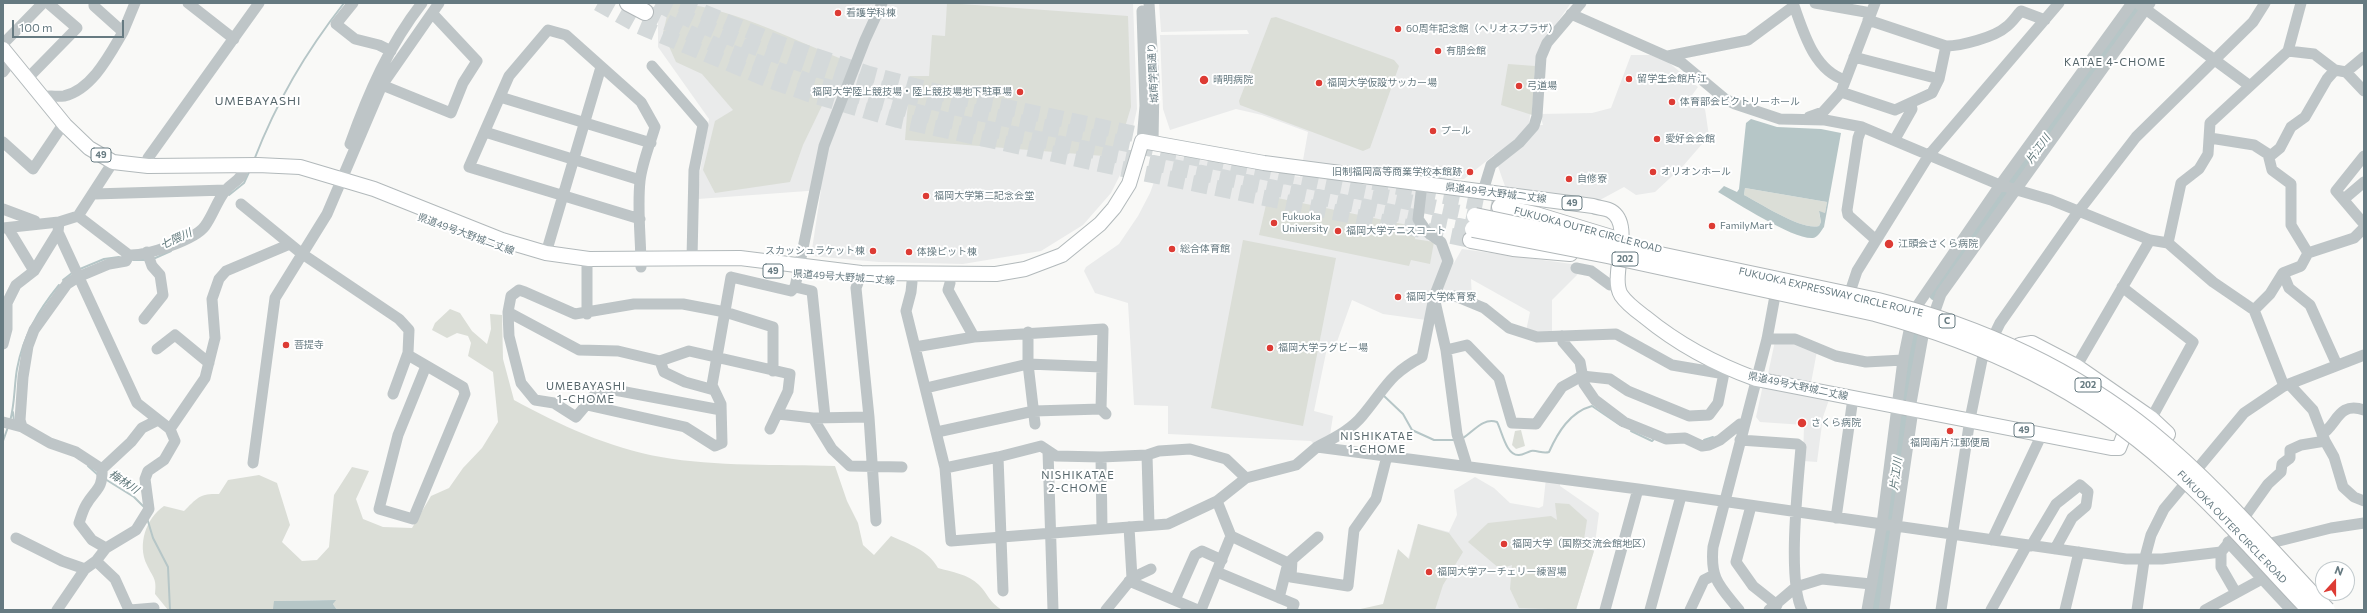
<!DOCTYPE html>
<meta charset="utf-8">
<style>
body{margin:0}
#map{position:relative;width:2367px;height:613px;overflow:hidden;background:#f9f9f7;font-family:Commissioner,sans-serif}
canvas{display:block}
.frame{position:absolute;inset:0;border:4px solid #667a81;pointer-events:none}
.north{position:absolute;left:2315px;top:561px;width:40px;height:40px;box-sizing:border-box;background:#fff;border:1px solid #c2cacd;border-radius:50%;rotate:21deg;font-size:11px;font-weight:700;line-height:16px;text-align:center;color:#667a81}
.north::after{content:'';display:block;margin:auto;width:14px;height:18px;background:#dd3b34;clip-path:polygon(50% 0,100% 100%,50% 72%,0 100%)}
.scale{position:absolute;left:12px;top:20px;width:112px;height:18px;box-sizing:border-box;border:2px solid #667a81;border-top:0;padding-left:5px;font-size:12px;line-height:14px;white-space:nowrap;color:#667a81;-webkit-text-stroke:3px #fff;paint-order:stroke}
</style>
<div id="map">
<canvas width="2367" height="613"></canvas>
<div class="frame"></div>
<div class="north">N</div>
<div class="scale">100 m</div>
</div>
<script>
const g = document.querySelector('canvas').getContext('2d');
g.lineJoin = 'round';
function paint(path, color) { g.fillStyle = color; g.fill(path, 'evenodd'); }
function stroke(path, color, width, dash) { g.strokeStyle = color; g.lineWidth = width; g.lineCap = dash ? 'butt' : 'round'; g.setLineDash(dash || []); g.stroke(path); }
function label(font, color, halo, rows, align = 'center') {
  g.font = font + ' Commissioner,"Noto Sans JP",sans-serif'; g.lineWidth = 4; g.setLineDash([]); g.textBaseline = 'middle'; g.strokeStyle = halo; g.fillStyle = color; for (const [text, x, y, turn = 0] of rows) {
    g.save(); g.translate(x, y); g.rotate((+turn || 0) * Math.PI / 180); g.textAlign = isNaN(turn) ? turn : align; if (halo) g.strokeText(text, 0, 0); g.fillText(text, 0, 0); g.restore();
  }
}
const built = new Path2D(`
 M658,3H1133L1137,109L1124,167L1111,193L1083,225L1041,251L963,264L879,262L811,256L821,190L698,199L700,171L709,119L658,47Z
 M1159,3H1571L1544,41L1536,57L1529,125H1543L1540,114L1592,113L1611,108L1631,55H1651L1667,61L1698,87L1690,98L1705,109L1709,136L1683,166L1655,192L1636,195L1624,187L1600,200L1506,189L1494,155L1464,179L1419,178L1413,219L1418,228L1438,247L1442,259L1454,263L1462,249L1572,264L1580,272L1552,300V333L1526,331L1530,312L1471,279L1472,299L1434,294L1426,320L1383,314L1352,300L1334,350L1327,348L1314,411L1333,416L1330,435L1314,444L1311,441L1168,434V406L1134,405L1128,303L1095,293L1084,271L1086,267L1119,244L1138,216L1150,193L1162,160L1171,155L1300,177L1308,132L1262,115L1236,109L1170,130L1163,109L1160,35L1249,34L1247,30L1161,32Z
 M1775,341H1795L1817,351L1811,383L1768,374Z
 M1763,385L1830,397L1823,417L1817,462L1803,461L1804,425L1760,422L1756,417Z
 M1475,477L1494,488L1510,503L1539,508L1543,506L1546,478L1560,480V486L1599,513L1594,551L1576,610H1405L1408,559L1418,524L1449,532L1457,515L1454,490Z`);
const green = new Path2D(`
 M670,3C722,3 794,40 844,60L803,145L790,182L715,193L703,170L715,121L733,110L702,74L676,62L663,33Z
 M947,3L1128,16L1131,107L1116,157L905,140L910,76H929L932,35L945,36Z
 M1276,17L1394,60L1399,66L1370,148L1363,151L1240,105L1239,101L1271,18Z
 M1508,64L1535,66L1532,115L1501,105Z
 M1745,188L1827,202L1825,213L1819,212L1821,222L1819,226C1802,231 1760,203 1744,195Z
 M1268,196L1417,227L1415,239L1434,242L1430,264L1411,260L1409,266L1259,235Z
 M1243,240L1336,258L1303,426L1211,408Z
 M450,309L460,313L472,331L487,344L491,329L490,314L502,315L503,359L514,400C560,425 609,448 661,457C716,467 778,464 835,466L847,501L858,523L863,545L874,555L891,536C909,544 928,550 938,568C952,572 968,574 979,585C988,594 989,602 1002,610H337L333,604L335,600L274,601V610H168L155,594C157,578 153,578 147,565C137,545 146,518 164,506L184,511C197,498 200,493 219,494L228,480L259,475L277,483L290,525L282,542L302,561L317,560L329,547L334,495L352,467L369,471L356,499L363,519L383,527L412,528L431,496L449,488L463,468L482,448L498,422L493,372L468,356L471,343L468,336L457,333L447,338L432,330L435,323Z
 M1521,430L1525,446L1516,449L1512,445L1515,431Z
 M1555,503L1569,504L1587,520L1583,546L1594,551L1576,610L1519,608L1510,589L1512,565L1500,569L1468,542L1488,523L1551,516L1557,520Z
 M1418,524L1449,533L1463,552L1443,585L1435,610H1356L1383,604L1398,549L1409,559Z`);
const water = new Path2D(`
 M1751,119L1777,127L1821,129L1841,133L1824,227C1821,231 1818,237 1813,238C1794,240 1737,203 1718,192L1724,186L1737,192L1739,189L1746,123ZM1745,188L1827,202L1825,213L1819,211L1821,222L1819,226C1802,231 1760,203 1744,195Z
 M336,600L333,604L337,610L273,609L274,601Z`);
const stream = new Path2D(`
 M254,160C277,101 305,53 344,3
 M229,195L244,183L250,170
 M153,259L171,251
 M133,260H146
 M80,269L104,259L119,257
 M63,280L72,273
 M1383,395L1403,414L1412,430L1434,440H1454
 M13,412L14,422
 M10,421C15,404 14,386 17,369C23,336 38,311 59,285
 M1631,431L1652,441L1654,439
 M1463,438C1473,432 1483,417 1497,422C1502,431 1506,456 1519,455C1523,455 1527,452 1531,451C1537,450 1543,454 1549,452C1558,432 1570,412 1592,406L1620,425
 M1704,440L1713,437
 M3,441L8,427
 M88,466L98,475
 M105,479L134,497L145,508
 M147,518L153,538L168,567L170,610`);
const river = new Path2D(`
 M1935,294L2091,76L2140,3
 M1877,610L1915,338`);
const highwayTunnel = new Path2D(`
 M598,3L639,26L769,80L809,94L898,120L1123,169L1471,240
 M656,3C798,76 952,109 1108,140C1230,165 1353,190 1475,216
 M681,3L783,45L869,74L953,96L1159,139
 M645,12L728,51L813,83L946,120L1473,229
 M1373,182L1500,207`);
const minor = new Path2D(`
 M188,3L234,39
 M353,3L336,24L355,39L379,45L391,51
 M1149,3L1154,81L1153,143
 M1793,3C1803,30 1813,70 1845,80
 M1815,3L1871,13
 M2140,5L2250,86L2288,51L2301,3
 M1142,11L1145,106L1142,141
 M1571,14L1682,63L1725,99L1735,104L1780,119L1825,120L1862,127L2000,185L2051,200L2150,240L2168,243L2181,183L2199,169L2208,154L2210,123L2250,86
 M1868,20L1946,46C1961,46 1995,37 2006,27C2012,23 2016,16 2021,11L2045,20
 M123,32L135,3
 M3,44L43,3
 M2288,51L2314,54L2335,70L2346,72
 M1668,56L1748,40L1794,6
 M1854,57L1939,79
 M2364,57L2346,72L2364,91
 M652,66L703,125L694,170L692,258
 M3,72L12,60
 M28,78L77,28L48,3
 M382,85L451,113L463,83L477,61L432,13
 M1841,92L1895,110L1932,93L1939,79L1946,46
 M42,97C49,95 57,97 64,96C92,90 110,54 123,32L94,6V3
 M500,97L651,143
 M1809,117L1823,112L1841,92L1875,3
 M1862,127L1858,138L1847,210L1848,215L1876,240
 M485,132L640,180
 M2210,138L2254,145L2268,154L2272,170L2291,184V225L2308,253L2301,266L2283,273L2289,288L2310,305L2337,365
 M1895,139L1912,109L1911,104
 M3,142L33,169L64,123
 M350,144C368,94 389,45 422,3
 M2364,156L2336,191L2364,224
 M2269,157L2280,148L2291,127L2305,117L2327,79L2335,70
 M148,166V158L259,3
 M1422,184L1418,219L1427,232L1441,242L1448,261L1434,297L1446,350L1457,434L1467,466
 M1483,191L1491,165L1519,143L1534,126L1537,116L1541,57L1547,43L1581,3
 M94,194L226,190
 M2344,199L2364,182
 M241,204L301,253L399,319L409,330L408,353L393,394
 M3,209L35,221L36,224
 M78,216L129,255C146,256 195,240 205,226C213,215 217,201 225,191C235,179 241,183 244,165
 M640,219L469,167L509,76L548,30L566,35L641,102L655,127C650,144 642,163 640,181C637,209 641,239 641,267
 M3,228L59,222L78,216L113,162
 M8,228L34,271
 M2168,243L2213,282L2254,310L2284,386
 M546,253L601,67
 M2308,253L2354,238L2364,228
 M129,255L126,261L109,264L78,277L67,284L34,330L28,346L23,377L20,420L22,427L50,443L76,452L102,469L131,442L142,428L158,420
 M587,267V314
 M1576,268L1591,271L1610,285L1617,281
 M859,280L856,288L869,417L876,521
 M912,282L911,292L906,311L945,468L951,541L1168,524L1217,501L1246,478L1296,465L1317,447L1638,489L2126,559H2162L2221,552L2238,532L2244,534
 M950,283L948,290L974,337
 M795,287L812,291L825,417
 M2122,287L2193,342L2151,419
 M1851,289L1857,271L1929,155L2059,3
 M1917,306L2000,185L2132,3
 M2254,310L2270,294L2283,273
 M508,312L579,350L618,351L660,361L689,351L790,374L788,391L770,429
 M144,319L163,295L160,275L152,266L147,252
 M1028,332V364L1035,424
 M1562,336L1563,342L1580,362L1584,384L1595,400L1624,422L1666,439L1685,438L1702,446L1709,445L1720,440L1740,424L1744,425
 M1767,339H1795L1836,356L1866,362L1903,360
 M3,344L7,329V303L16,285L34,271L58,232
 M915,347L974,337L1103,329L1101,409L1106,414
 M157,349L175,335L209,363
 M408,355L463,387L465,394L413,519L379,509L398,435L426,366
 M660,361L664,372L685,382L714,390
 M2076,367L2150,240
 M2289,384L2313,410L2325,441L2334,457L2343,487L2354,497L2364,501
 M926,388L1028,364L1102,367
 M587,405L685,427L715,446L722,443L721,404L712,385L731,277L791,291L795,287L824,146L865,40L882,3
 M721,410L604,388L598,391L576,417L554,403L535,400L521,383L509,336L508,312L511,296L519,290L525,292L575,314L634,304H683L725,312L773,327V371
 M778,414L813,418L869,417
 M813,418L832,449L850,466L902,467
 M3,422L22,427
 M170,429L205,378L215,338L212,299L219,279L226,271L290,244
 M937,432L1034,411L1101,409
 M2322,434C2337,425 2338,401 2364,410
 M1740,440L1797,444L1801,447C1798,484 1787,580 1802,610
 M1317,447C1334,438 1351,430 1363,415C1385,389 1389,374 1422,357L1434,297L1455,296L1484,308L1509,328L1537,337L1616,334L1672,365L1719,373L1725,368L1718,403L1709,415L1689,416L1628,391L1610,379L1582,376L1562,387L1536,424L1512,423L1499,378L1467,345L1446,350
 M1048,451L1053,610
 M1147,455L1149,525
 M998,457L1003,591
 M1101,457L1102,529
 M253,463L275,298L327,214L382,85L439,3
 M945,468L998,457L1041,446L1056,456L1101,457L1147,455L1159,451L1190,449L1226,459L1246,478
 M102,469C103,490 95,489 86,505C83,510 81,517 79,523L92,540L106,548
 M1217,501L1231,536L1288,563L1279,598
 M1751,506L1736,562L1753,586L1777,605
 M1836,518L1853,398
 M2243,519L2268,484L2281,472L2282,464L2290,458V450L2301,445L2325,441
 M1129,527L1132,578
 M16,538L62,561L85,569
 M1992,540L2042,434
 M2228,542L2291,610
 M2261,542L2267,544L2331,528L2364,523
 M2031,546L2056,504L2080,485L2088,492L2086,506L2072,518L2055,549
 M2221,552V567L2236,593
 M1292,560L1291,577L1348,586L1354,530L1376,499L1387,456
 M96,561L115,579L129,610
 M1288,563L1318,537
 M1217,572L1294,604L1292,610
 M1129,581L1198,610
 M1175,600L1195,555L1202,551L1222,560
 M57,610L85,569L96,561L106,548L136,530L149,509L145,479L148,471L164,460L175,441L170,429L137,403L58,232L59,222
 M130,610L154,608
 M1106,610L1132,578L1151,569
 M1201,610L1231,536
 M1605,610L1638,489
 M1650,610L1681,496
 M1690,610L1704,580L1714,575
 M1739,610C1720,586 1710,580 1713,547L1767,339L1777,285
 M1769,610L1796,587L1822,579L1871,584
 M1867,610L1882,524L1903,360L1911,321
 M1884,610L1913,410L1911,403L1925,325L1935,311L1941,294L2150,3
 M1941,610L1970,419L1982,360L2000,323L2078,212L2136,137L2253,22L2265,3
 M1991,610L2027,545
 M2065,610L2079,552
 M2137,610L2144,561L2151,535L2164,509L2244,413L2284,386L2364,355
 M2205,610L2262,579`);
const major = new Path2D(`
 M3,49L65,125L89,148L113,162L148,166L258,165L300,167L374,189L502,240L546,253L589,259L740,258L861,273L996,274L1025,269L1062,255L1100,224L1114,208L1129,184L1142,141L1264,163L1593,206C1598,208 1607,208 1611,211C1635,225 1609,276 1621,295C1627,304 1637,311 1645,317C1679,345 1715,364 1756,379L2111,448H2119L2126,430`);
const highway = new Path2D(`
 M628,3L645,12
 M1500,207L1536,215L1618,240
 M1471,240L1513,248L1570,253
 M2020,346L2032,344L2076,367L2151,419L2167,434L2163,440`);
const highwayBridge = new Path2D(`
 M1475,216L1878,301C1976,326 2071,368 2150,432C2215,485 2270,550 2327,610
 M1473,229L1607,255L1875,313C1986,343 2084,389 2170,466C2220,510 2264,562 2310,610`);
const markers = [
 [838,13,4,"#dd3b34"],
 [1398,29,4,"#dd3b34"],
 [1438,51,4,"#dd3b34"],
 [1629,79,4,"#dd3b34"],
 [1204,80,5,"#dd3b34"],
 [1319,83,4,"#dd3b34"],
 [1519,86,4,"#dd3b34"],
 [1020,92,4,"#dd3b34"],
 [1672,102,4,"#dd3b34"],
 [1433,131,4,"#dd3b34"],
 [1657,139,4,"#dd3b34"],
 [1470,172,4,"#dd3b34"],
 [1653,172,4,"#dd3b34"],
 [1569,179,4,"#dd3b34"],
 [926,196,4,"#dd3b34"],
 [1274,223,4,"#dd3b34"],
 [1712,226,4,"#dd3b34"],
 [1338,231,4,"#dd3b34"],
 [1889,244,5,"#dd3b34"],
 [1172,249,4,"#dd3b34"],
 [873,251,4,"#dd3b34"],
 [909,252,4,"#dd3b34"],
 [1398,297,4,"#dd3b34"],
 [286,345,4,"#dd3b34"],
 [1270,348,4,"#dd3b34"],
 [1802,423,5,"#dd3b34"],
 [1950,431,4,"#dd3b34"],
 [1504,544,4,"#dd3b34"],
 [1429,572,4,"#dd3b34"]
];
const shields = [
 [101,155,20],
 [1572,203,20],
 [1625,259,26],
 [773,271,20],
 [1947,321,16],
 [2088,385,26],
 [2024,430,20]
];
const shieldNames = [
 ["49",101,155],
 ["49",1572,203],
 ["202",1625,259],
 ["49",773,271],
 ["C",1947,321],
 ["202",2088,385],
 ["49",2024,430]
];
const poiNames = [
 ["看護学科棟",846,13],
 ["60周年記念館（ヘリオスプラザ）",1406,29],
 ["有朋会館",1446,51],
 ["留学生会館片江",1637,79],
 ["晴明病院",1213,80],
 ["福岡大学仮設サッカー場",1327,83],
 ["弓道場",1527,86],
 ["福岡大学陸上競技場・陸上競技場地下駐車場",1012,92,"right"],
 ["体育部会ビクトリーホール",1680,102],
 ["プール",1441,131],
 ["愛好会会館",1665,139],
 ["旧制福岡高等商業学校本館跡",1462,172,"right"],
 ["オリオンホール",1661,172],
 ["自修寮",1577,179],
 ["福岡大学第二記念会堂",934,196],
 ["Fukuoka",1282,217],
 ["University",1282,229],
 ["FamilyMart",1720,226],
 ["福岡大学テニスコート",1346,231],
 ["江頭会さくら病院",1898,244],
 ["総合体育館",1180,249],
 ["スカッシュラケット棟",865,251,"right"],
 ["体操ピット棟",917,252],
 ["福岡大学体育寮",1406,297],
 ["菩提寺",294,345],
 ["福岡大学ラグビー場",1278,348],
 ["さくら病院",1811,423],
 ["福岡南片江郵便局",1950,443,"center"],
 ["福岡大学（国際交流会館地区）",1512,544],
 ["福岡大学アーチェリー練習場",1437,572]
];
const streetNames = [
 ["城南学園通り",1153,73,-93],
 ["県道49号大野城二丈線",1496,193,7],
 ["FUKUOKA OUTER CIRCLE ROAD",1588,230,15],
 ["県道49号大野城二丈線",466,234,20],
 ["県道49号大野城二丈線",844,277,4],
 ["FUKUOKA EXPRESSWAY CIRCLE ROUTE",1831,292,13],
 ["県道49号大野城二丈線",1798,386,12],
 ["FUKUOKA OUTER CIRCLE ROAD",2232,527,46]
];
const neighbourhoodNames = [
 ["KATAE 4-CHOME",2115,62],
 ["UMEBAYASHI",586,386],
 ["1-CHOME",586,399],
 ["NISHIKATAE",1377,436],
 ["1-CHOME",1377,449],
 ["NISHIKATAE",1078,475],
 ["2-CHOME",1078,488]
];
const waterNames = [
 ["片江川",2038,149,-54],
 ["七隈川",176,239,-25],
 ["片江川",1896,474,-82],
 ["梅林川",124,482,34]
];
const quarterNames = [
 ["UMEBAYASHI",258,101]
];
paint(built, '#eaebeb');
paint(green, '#dbded7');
paint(water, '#b6c6c7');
stroke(stream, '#b6c6c7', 2);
stroke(river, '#b6c6c7', 13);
stroke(highwayTunnel, '#d4d9da', 16, [16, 8]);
stroke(major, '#b2b9bb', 16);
stroke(highway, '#b2b8ba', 18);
stroke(minor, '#bec5c7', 11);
stroke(major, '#fff', 14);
stroke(highway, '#fff', 16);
stroke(highwayBridge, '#b2b8ba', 18, []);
stroke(highwayBridge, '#fff', 16);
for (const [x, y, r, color] of markers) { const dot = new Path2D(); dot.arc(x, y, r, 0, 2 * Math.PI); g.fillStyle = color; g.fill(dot); stroke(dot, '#fff', 1.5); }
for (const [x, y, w] of shields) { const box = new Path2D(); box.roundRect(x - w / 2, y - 7, w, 14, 3); g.fillStyle = '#fff'; g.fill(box); stroke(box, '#667a81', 1); }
label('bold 9px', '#667a81', null, shieldNames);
label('10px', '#667a81', '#fff', poiNames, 'left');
label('10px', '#667a81', '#fff', streetNames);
g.letterSpacing = '1px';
label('11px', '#57676c', '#fff', neighbourhoodNames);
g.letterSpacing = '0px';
label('italic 11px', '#60787b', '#fff', waterNames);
g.letterSpacing = '1px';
label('12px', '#57676c', '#fff', quarterNames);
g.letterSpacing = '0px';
</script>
